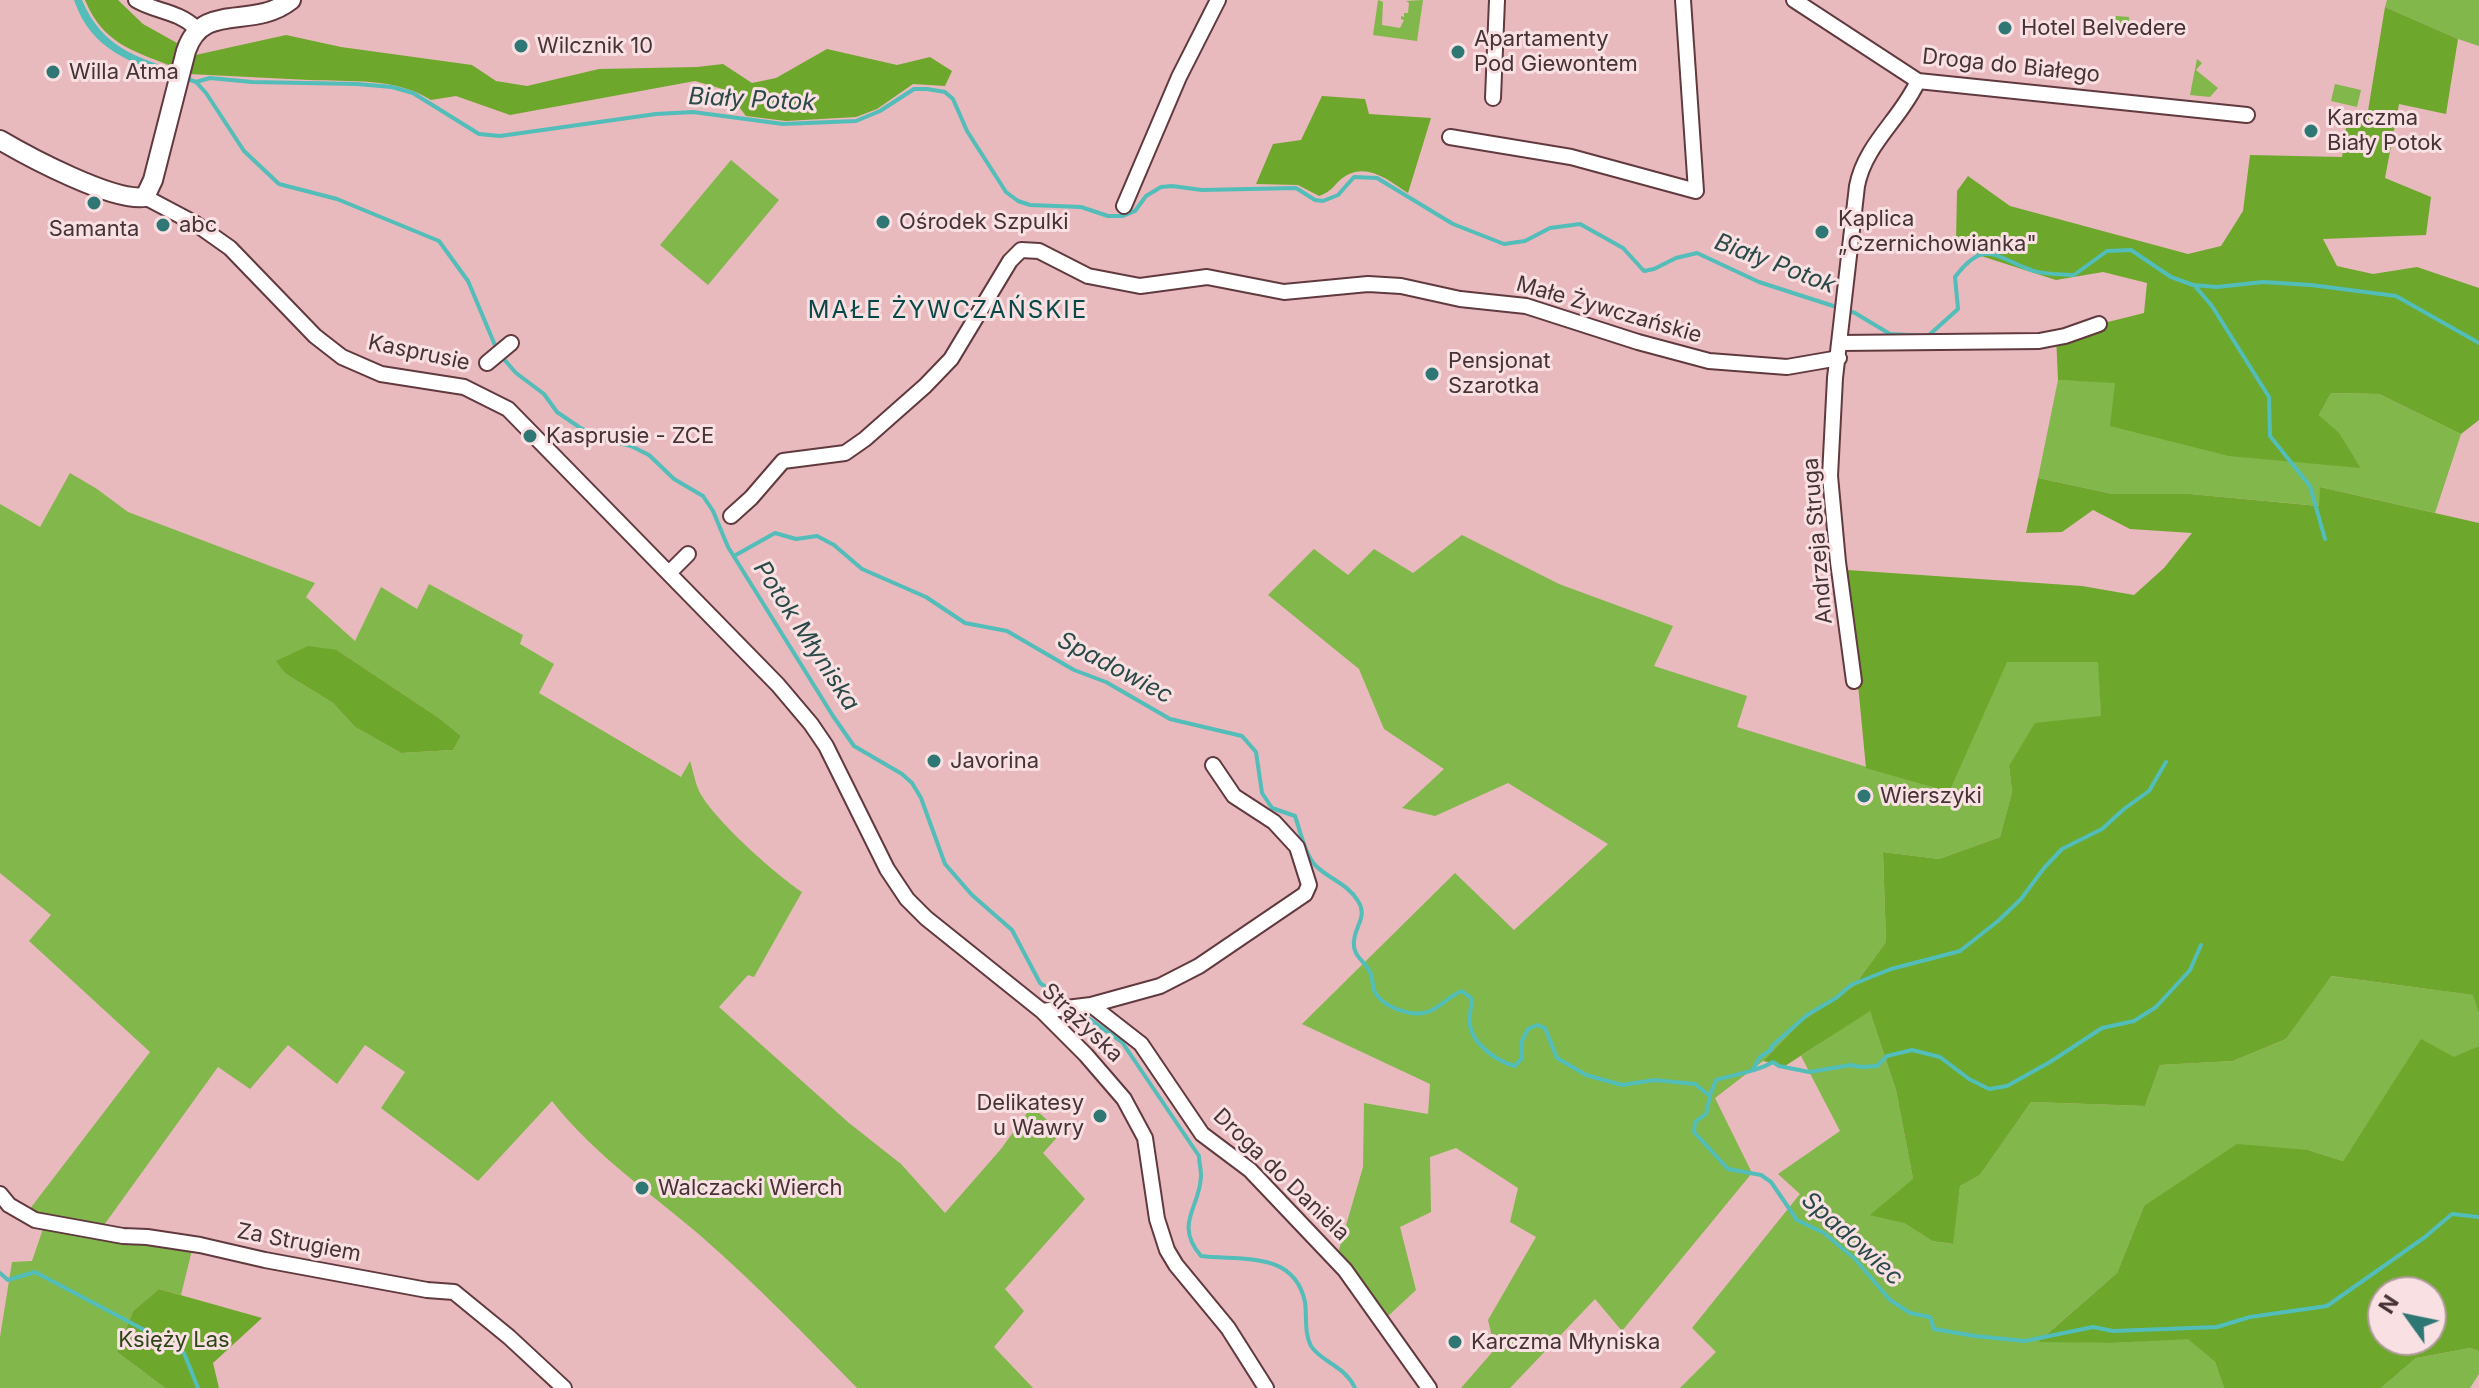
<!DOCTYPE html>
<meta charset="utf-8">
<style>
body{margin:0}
#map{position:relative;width:2479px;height:1388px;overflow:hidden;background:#e8b9bd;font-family:Inter,sans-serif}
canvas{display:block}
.north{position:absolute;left:2367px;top:1276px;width:80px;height:80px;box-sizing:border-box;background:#f9e0e2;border:2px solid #b19b9d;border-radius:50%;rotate:303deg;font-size:22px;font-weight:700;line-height:32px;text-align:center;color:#463335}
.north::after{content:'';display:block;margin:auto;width:28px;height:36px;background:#2e7774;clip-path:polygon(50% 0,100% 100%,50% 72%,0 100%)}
</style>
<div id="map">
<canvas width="2479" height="1388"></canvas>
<div class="north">N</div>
</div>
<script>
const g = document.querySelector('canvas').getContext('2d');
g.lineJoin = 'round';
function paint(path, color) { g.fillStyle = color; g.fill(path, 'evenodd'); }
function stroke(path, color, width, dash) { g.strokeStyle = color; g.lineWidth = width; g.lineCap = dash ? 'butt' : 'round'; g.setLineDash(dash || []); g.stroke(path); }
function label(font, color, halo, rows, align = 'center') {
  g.font = font + ' Inter,sans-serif'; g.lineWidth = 6; g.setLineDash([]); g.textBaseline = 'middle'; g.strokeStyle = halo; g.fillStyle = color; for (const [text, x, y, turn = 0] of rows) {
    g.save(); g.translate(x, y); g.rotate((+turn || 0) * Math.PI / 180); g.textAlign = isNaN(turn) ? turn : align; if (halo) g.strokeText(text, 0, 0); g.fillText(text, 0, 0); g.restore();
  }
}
const green = new Path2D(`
 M1378,0L1383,2L1382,25L1400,28L1404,20L1401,19V16L1404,17V13H1408L1409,3L1406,1L1423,0L1417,41L1373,35Z
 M2387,0H2479V46L2458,39L2385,7Z
 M2116,16L2129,17L2130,33L2110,30L2111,22H2114Z
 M2197,59L2202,63L2196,70L2218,88L2210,97L2190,95Z
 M2335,84L2361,90L2357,107L2331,101Z
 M731,160L779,200L708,285L660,245Z
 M2058,380L2115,382L2361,468L2339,434L2319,415L2331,393L2379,394L2461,434L2435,513L2320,487V506L2190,494H2113L2038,478Z
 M70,473L97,489L128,512L315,583L306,597L355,641L381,587L417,609L429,584L523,635L520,644L554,664L539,693L681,777L690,761C693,770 695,782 699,791C713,819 775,874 802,892L754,977L748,975L719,1007L849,1123L901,1164L945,1213L1001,1149L1032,1106L1061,1133L1043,1153L1085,1199L1005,1289L1024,1311L994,1347L1033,1388H857C807,1337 757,1285 702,1237C651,1193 594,1155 552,1101L478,1181L381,1108L405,1072L365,1045L337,1084L288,1045L250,1089L218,1067L104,1225L70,1223L29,1210L150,1052L29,941L51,915L0,873V504L40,527ZM337,650L439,718L461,736L453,750L401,753L355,727L333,703L286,674Z
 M1462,535L1559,584L1673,626L1654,666L1747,696L1737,727L1948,792L2006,662H2099L2101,716L2009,766L2012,792L2000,837L1939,859L1883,852L1886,942L1854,986L1802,1021L1763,1061L1715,1098L1752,1173L1622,1331L1595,1299L1510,1388H1461L1495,1349L1488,1320L1536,1237L1510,1222L1518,1188L1456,1148L1430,1157L1431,1212L1400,1227L1416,1290L1387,1317L1338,1253L1363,1167L1364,1103L1428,1114L1430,1084L1302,1024L1455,873L1514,930L1608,844L1508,783L1435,816L1402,808L1444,769L1384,729L1359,669L1268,595L1314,549L1348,575L1374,549L1413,573Z
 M2330,976L2474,995L2479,1014V1046L2454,1058L2421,1040L2343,1161L2308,1150L2144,1206L2117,1273L2039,1341L2112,1343L2188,1338L2215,1362L2224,1388H1680L1716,1352L1692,1328L1800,1194L1778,1174L1840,1131L1801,1056L1870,1010L1896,1090L1913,1179L1904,1223L1932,1241L1952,1244L1960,1186L1980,1175L2031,1102L2145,1106L2160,1065L2233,1061L2286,1039Z
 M43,1229L192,1250L181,1295L159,1289L133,1311L117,1352L165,1388H0V1337L12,1262L32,1261Z
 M2470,1348L2479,1351V1374L2470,1388H2381L2416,1358Z`);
const forest = new Path2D(`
 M85,0H118L143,24L177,43L171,66C131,50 103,43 85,0Z
 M2385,7L2458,39L2446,114L2399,104L2385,178L2431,197L2426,235L2323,239L2337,266L2373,274L2417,267L2479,288V420L2461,434L2379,394L2331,393L2319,415L2339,433L2361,468L2229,456L2110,426L2115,383L2058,380L2056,335L2144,313L2147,283L2103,272L2056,280L1978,255L1956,243L1957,191L1968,176L2010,206L2188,254L2221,246L2243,211L2250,155L2342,157L2348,113L2367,117Z
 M286,35L341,47L472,65L496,81L527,86L599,69L697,67L723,64L752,83L776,78L827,49L897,65L930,57L952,71L945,86L913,84L877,109L856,117L786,121L746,116L726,90L695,81L510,115L456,96L431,100C394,77 351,82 309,80C269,78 229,76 189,74L191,56Z
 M1322,96L1365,99L1369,114L1431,118L1408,193C1387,179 1363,159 1339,181C1331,189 1330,192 1319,196L1298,185L1256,184L1273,144L1301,140Z
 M2038,478L2113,494H2190L2319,506L2320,487L2479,523V1014L2473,995L2331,976L2286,1039L2233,1061L2160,1065L2145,1106L2031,1102L1980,1175L1960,1186L1953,1244L1932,1241L1904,1223L1870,1215L1913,1179L1896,1090L1870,1011L1785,1066L1763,1061L1802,1021L1854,986L1886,942L1883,852L1939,859L2000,837L2012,792L2009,766L2035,723L2101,716L2098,662H2007L1949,792L1866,768L1847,570L2082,586L2134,595L2164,568L2192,533L2130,529L2093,510L2062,532L2026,533Z
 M308,646L337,650L439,718L461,736L453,750L401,753L355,727L333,703L286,674L276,661Z
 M2421,1039L2454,1057L2479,1046V1351L2470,1348L2416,1358L2381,1388H2224L2215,1362L2188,1339L2112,1343L2038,1342L2117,1273L2144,1206L2237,1144L2308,1150L2343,1161ZM2383,1292H2431V1340H2383Z
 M159,1289L262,1318L213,1363L219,1388H165L117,1352L133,1311Z`);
const water = new Path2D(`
 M74,0H82C102,47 135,57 181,72L178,80C132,62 92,52 74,0Z`);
const stream = new Path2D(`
 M185,78L196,82L206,93L244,151L279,184L337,199L439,241L468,281L497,350
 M196,82L210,78L252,82L357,84L392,87L413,93L479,134L500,136L656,114L693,112L783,124L856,121L880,111L914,89H927L945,92L953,99L967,131L1006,192L1018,201L1030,205L1081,207L1108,216H1123L1135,211L1146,196L1161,187L1172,186L1202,190L1296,188L1315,200L1323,201L1338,195L1354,177L1377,178L1453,224L1504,244L1525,241L1550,228L1580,224L1623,248L1644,271L1654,269L1676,258L1697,253L1759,282L1855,313L1890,334L1928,336L1958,309L1955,277C1985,237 1996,258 2031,270C2043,275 2061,274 2074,275L2107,251L2131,250L2171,277L2193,285L2217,287L2263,282L2311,285L2396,296L2479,343
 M2194,285L2212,306L2269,397L2270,436L2310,486L2325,539
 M502,357L516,373L544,394L557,412L579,427L601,439L631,446L649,455L674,479L703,496L713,511L728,547L833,716L854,746L902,774L912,783L921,798L945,864L972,895L1012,930L1040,983L1068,1003
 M734,556L775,533L796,539L817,536L834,545L862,569L926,597L965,623L1007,631L1074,670L1106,682L1170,719L1242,736L1256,752L1262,793L1272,808L1295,816C1300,830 1305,855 1316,866C1329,879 1348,884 1358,901C1368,916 1355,926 1354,941C1352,956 1365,961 1370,972C1373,978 1372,984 1374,990C1382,1008 1415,1019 1432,1010C1444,1004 1449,996 1462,991L1472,999C1471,1007 1469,1017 1470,1025C1472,1044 1498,1062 1515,1066L1522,1058V1041L1528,1029L1537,1025L1545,1028L1557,1058L1586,1075L1622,1085L1654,1080L1695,1084L1710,1096L1706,1114L1695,1122L1694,1132L1728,1169L1761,1175L1771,1182L1797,1220L1824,1233L1855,1259L1890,1300L1910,1313L1930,1317L1934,1329L1975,1336L2025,1341L2093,1327L2113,1331L2217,1327L2250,1317L2327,1306L2425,1237L2452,1214L2479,1217
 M1078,1011L1122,1042L1199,1156C1199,1162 1201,1169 1201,1175C1201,1207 1173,1223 1201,1256C1241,1261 1294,1250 1305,1302C1307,1316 1304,1333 1311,1346C1321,1362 1344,1365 1355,1388
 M1753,1069L1760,1057L1772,1049V1046L1807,1015L1836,998L1851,985L1891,969L1960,951L1998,921L2021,899L2044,868L2062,849L2102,829L2124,809L2149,791L2166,762
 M1710,1095L1716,1080C1736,1074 1756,1072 1773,1062L1779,1066L1809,1072L1851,1065L1861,1067L1877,1066L1887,1056L1912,1050L1940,1057L1969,1079L1989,1089L2007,1086L2050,1062L2102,1028L2134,1021L2156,1007L2190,970L2201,945
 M0,1273L8,1280L35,1272L169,1343L184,1353L198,1388`);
const street = new Path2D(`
 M136,0C156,12 176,10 196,28
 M1794,0L1918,81L2247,115
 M1493,98L1497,0
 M1450,137L1571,157L1696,191L1683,0
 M145,197L196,224L230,248L315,336L342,357L381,374L464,387L508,409L778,685L811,724L826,746L887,869L907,899L926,918L1042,1011L1086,1055L1124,1099L1145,1138L1157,1219L1167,1250L1176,1265L1228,1328L1266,1388
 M1124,206L1179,77L1218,0
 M1840,343L2039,341L2065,336L2099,324
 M487,363L511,343
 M731,516L751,498L783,461L845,453L865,439L925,386L951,359L1010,261L1021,250L1039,251L1088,276L1140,286L1207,277L1284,292L1368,284L1401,286L1460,299L1526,306L1638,342L1709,361L1787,367L1839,358
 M669,573L688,554
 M1854,681L1838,562L1830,476L1835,378L1857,186C1865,144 1901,119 1918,81
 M1091,1005L1141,1044L1202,1134L1250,1170L1345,1270L1429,1388
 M1042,1011L1091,1005L1160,986L1199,966L1305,894L1309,885L1297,847L1274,822L1234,796L1213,765
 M0,1194L9,1205L35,1220L123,1236L147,1237L200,1245L265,1260L427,1290L454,1292L509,1337L564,1388`);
const secondary = new Path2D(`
 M0,140C29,157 113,202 145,197L153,180L186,51C203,0 252,31 291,0`);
const markers = [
 [2005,28,8,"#2e7774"],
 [521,46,8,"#2e7774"],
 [1458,52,8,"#2e7774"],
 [53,72,8,"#2e7774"],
 [2311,131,8,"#2e7774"],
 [94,203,8,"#2e7774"],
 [883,222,8,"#2e7774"],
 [163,225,8,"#2e7774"],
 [1822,232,8,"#2e7774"],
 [1432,374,8,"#2e7774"],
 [530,436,8,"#2e7774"],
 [934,761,8,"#2e7774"],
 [1864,796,8,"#2e7774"],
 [1100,1116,8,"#2e7774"],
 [642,1188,8,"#2e7774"],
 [1455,1342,8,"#2e7774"]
];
const poiNames = [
 ["Hotel Belvedere",2021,28],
 ["Apartamenty",1474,39],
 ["Pod Giewontem",1474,64],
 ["Wilcznik 10",537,46],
 ["Willa Atma",69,72],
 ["Karczma",2327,118],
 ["Biały Potok",2327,143],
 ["Kaplica",1838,219],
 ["„Czernichowianka\"",1838,244],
 ["Ośrodek Szpulki",899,222],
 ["abc",179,225],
 ["Samanta",94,229,"center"],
 ["Pensjonat",1448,361],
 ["Szarotka",1448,386],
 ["Kasprusie - ZCE",546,436],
 ["Javorina",950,761],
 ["Wierszyki",1880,796],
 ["Delikatesy",1084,1103,"right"],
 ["u Wawry",1084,1128,"right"],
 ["Walczacki Wierch",658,1188],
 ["Karczma Młyniska",1471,1342]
];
const streetNames = [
 ["Droga do Białego",2011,66,6],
 ["Małe Żywczańskie",1609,310,16],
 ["Kasprusie",419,353,12],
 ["Andrzeja Struga",1818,541,-95],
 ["Strążyska",1082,1023,44],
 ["Droga do Daniela",1281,1175,44],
 ["Za Strugiem",299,1243,11]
];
const parkNames = [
 ["Księży Las",174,1340]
];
const waterNames = [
 ["Biały Potok",752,100,3],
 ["Biały Potok",1775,264,21],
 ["Potok Młyniska",806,636,57],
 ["Spadowiec",1115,668,28],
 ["Spadowiec",1852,1239,42]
];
const neighbourhoodNames = [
 ["MAŁE ŻYWCZAŃSKIE",948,311]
];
paint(green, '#81b74b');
paint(forest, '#6da72b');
paint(water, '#52bdb9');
stroke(stream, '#52bdb9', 4);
stroke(street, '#603a3e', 18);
stroke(secondary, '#603a3e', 22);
stroke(street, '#fff', 14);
stroke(secondary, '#fff', 18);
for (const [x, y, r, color] of markers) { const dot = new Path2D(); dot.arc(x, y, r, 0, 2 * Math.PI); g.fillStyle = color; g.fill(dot); stroke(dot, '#f9e0e2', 3); }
label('22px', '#463335', '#f9e0e2', poiNames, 'left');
label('22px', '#463335', '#f9e0e2', streetNames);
label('22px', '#2e4617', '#f9e0e2', parkNames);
label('italic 24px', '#294a48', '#f9e0e2', waterNames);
g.letterSpacing = '2px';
label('24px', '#084947', '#f9e0e2', neighbourhoodNames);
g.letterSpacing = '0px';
</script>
